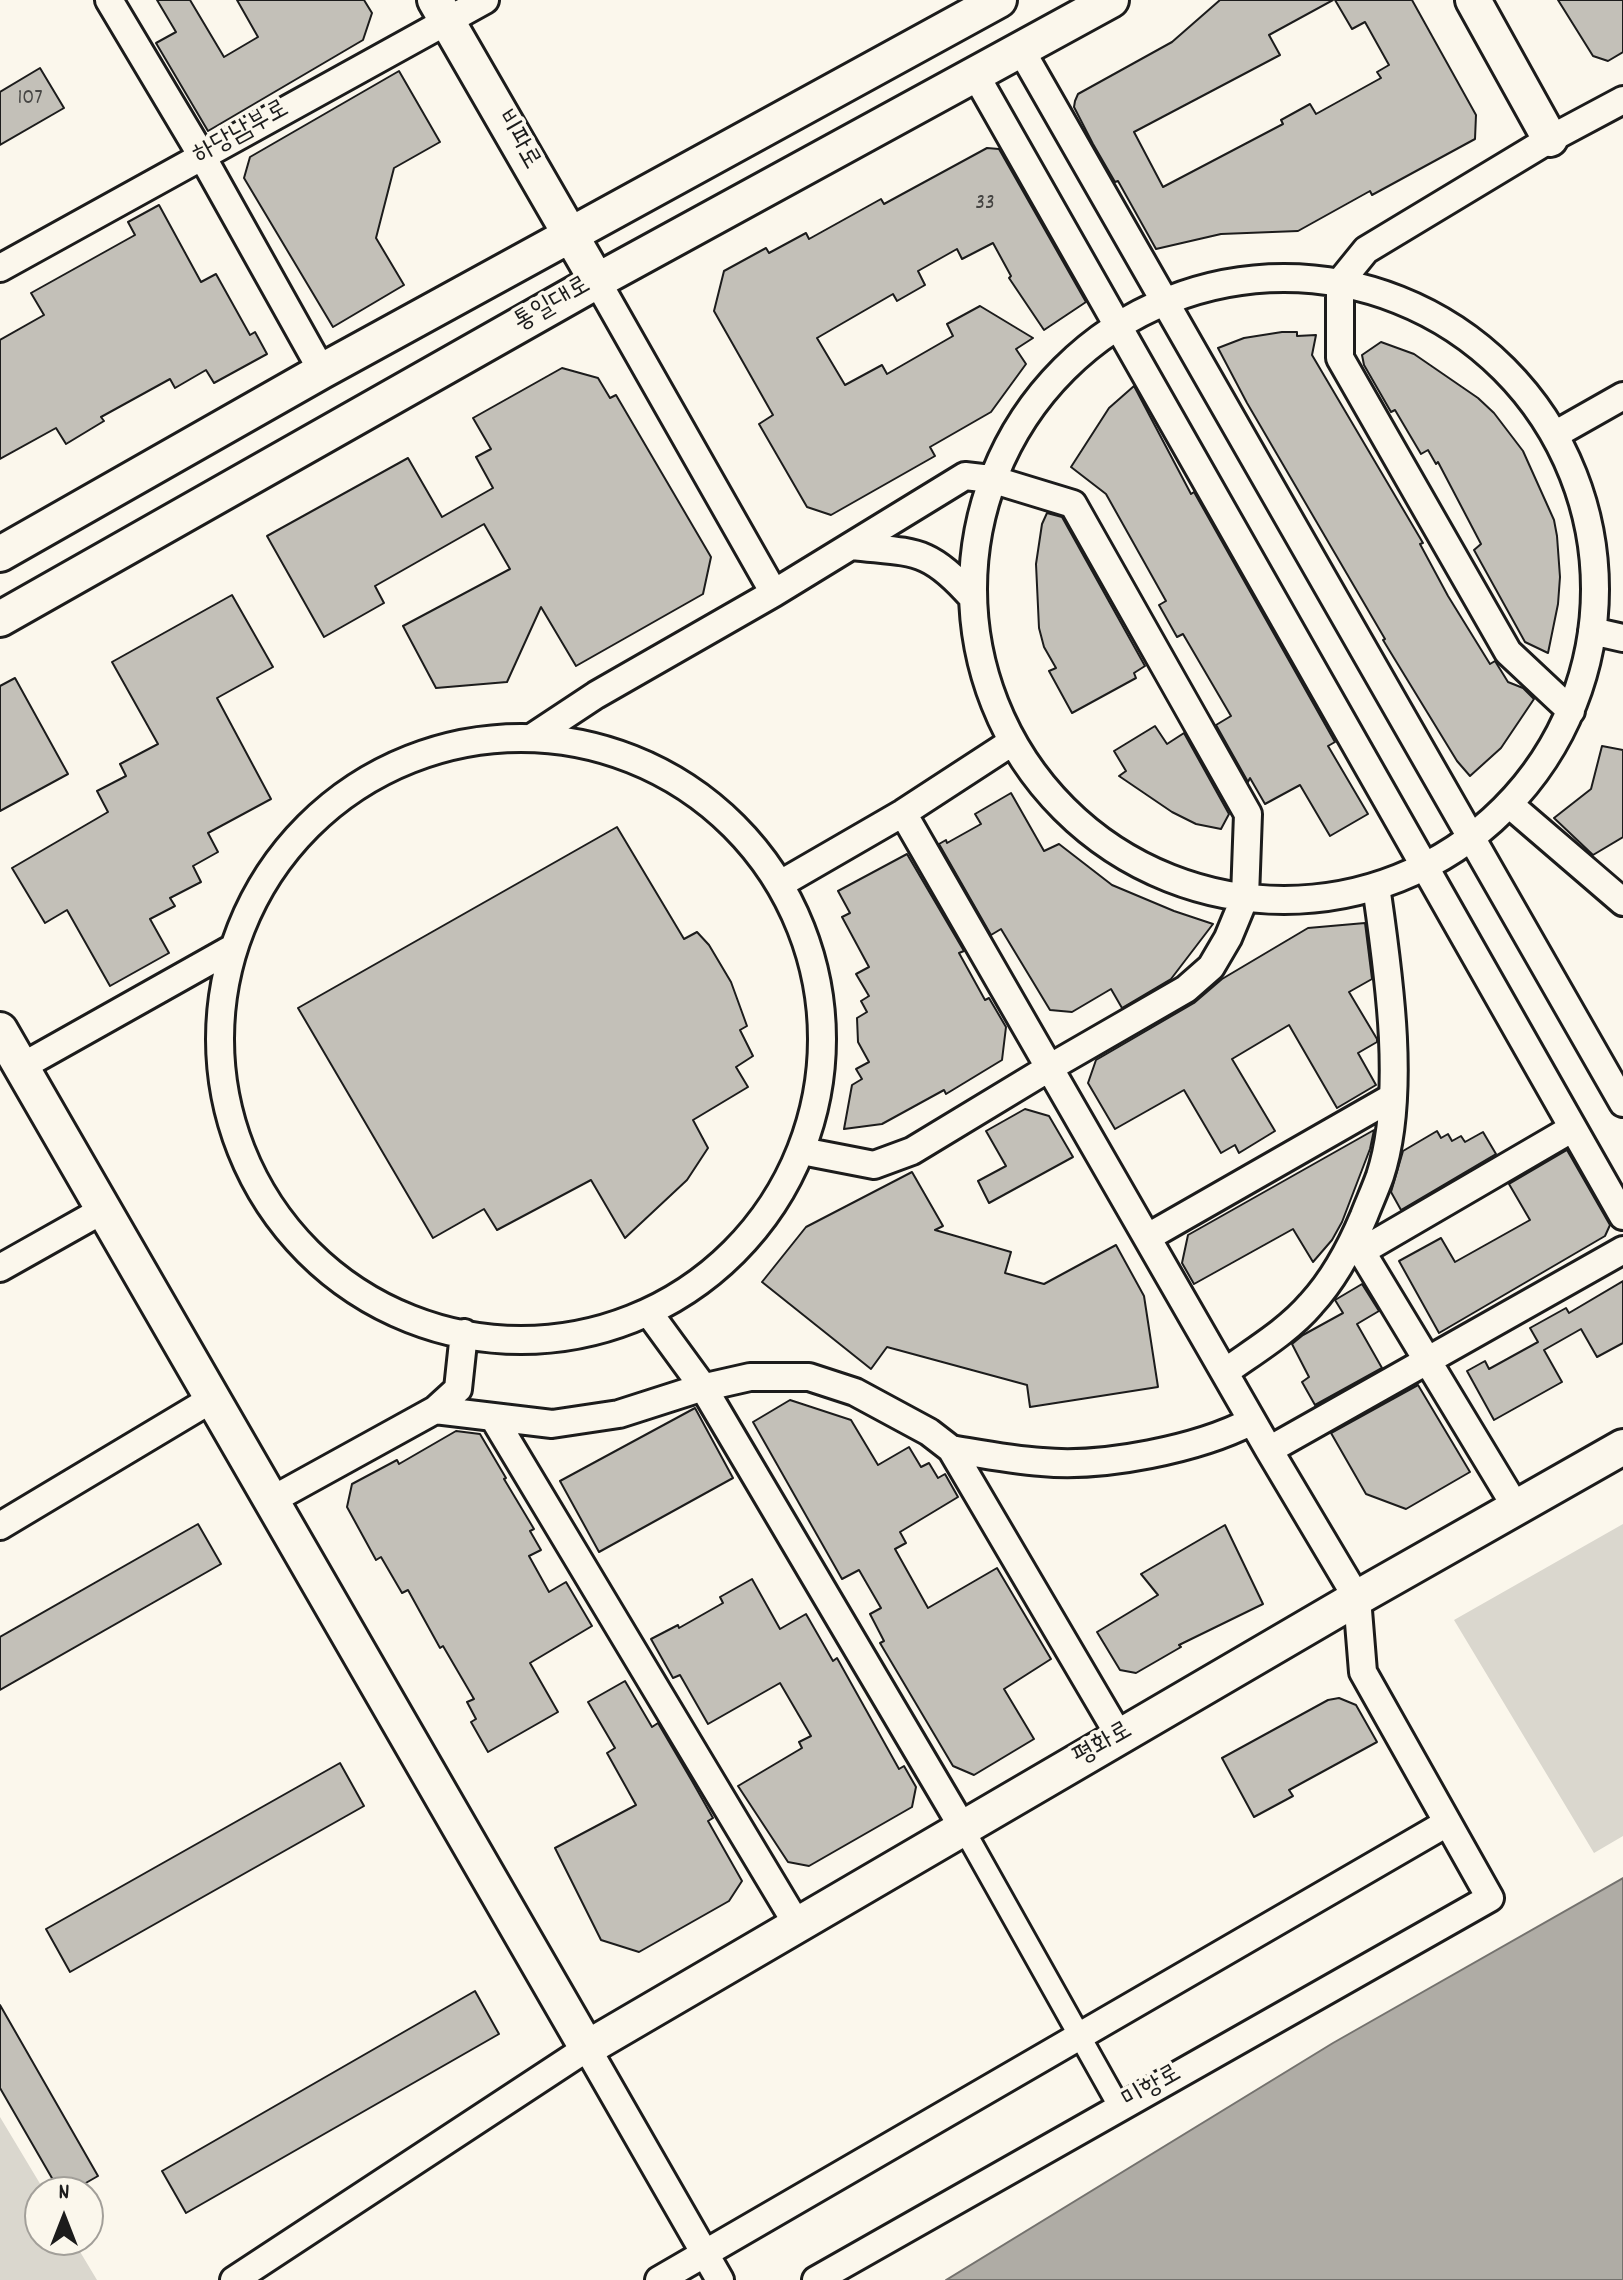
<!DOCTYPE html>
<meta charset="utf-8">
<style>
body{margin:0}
#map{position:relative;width:1623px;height:2280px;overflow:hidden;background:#fbf7ec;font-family:Dekko,sans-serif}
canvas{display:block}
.north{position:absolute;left:24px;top:2176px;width:80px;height:80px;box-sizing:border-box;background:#fbf7ec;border:2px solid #a29f99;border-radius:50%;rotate:0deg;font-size:22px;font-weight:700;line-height:32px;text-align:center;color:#1c1c1c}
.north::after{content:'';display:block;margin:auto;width:28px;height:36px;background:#1c1c1c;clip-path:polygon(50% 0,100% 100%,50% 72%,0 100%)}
</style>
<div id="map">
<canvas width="1623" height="2280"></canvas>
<div class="north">N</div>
</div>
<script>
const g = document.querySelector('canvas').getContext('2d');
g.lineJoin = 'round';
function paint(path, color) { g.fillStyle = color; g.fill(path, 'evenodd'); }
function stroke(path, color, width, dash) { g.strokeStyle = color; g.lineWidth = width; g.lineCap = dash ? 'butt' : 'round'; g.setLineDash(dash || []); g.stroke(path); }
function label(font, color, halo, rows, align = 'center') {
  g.font = font + ' Dekko,"Poor Story",sans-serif'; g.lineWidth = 7; g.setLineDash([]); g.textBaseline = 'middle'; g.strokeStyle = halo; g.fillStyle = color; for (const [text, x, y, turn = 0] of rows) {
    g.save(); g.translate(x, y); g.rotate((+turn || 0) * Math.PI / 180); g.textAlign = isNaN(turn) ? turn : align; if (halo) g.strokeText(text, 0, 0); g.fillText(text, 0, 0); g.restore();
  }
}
const green = new Path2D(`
 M1623,1524V1836L1594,1853L1454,1620Z
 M0,2117L45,2192H40V2240H73L97,2280H0Z`);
const water = new Path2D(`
 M1623,1878V2280H946L1333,2043Z`);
const building = new Path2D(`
 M157,0H190L224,57L258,37L237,0H364L372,13L363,40L208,131L156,43L176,32Z
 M1220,0H1333L1269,35L1280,55L1134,132L1163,187L1283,124L1281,120L1310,104L1316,114L1381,78L1377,72L1389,65L1365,22L1352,29L1335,0H1412L1476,115L1475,139L1372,195L1370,191L1298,231L1221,234L1156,249L1118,181L1115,182L1093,144L1074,107L1075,101L1078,94L1172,42Z
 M1558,0H1623V52L1608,61L1593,56Z
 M40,68L64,108L0,145V92Z
 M399,71L440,142L394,168L376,238L404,285L333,327L244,178L250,157Z
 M987,148L999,149L1086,302L1044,330L1009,278L1011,276L993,243L962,259L957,249L918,271L925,285L897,301L893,294L817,338L845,385L882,365L887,374L953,336L947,324L980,306L1033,338L1016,349L1026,364L991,412L930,447L935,456L831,515L807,507L759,424L773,415L714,311L724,271L766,248L769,253L806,233L809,239L881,199L884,204Z
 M159,205L201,282L216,274L250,335L255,332L267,354L214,383L206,370L175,388L170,379L101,417L104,421L66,444L56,428L0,459V340L44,315L31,293L135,235L128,222Z
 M1282,332H1297V336L1316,335L1312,355L1423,543L1420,544L1448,596L1490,664L1495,661L1508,682L1523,688L1534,699L1501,748L1470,776L1457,761L1383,640L1385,639L1247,403L1218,348L1244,338Z
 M1381,342L1414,354L1478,398L1494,413L1523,451L1554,520L1557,536L1560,577L1558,604L1548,653L1525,642L1474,550L1481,544L1438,462L1436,464L1428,450L1421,454L1395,410L1391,412L1364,365L1362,355Z
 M562,368L598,378L610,398L616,395L711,557L703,594L576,666L541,607L507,682L436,688L403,626L510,569L484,524L375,586L384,603L324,637L267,536L408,458L442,517L493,488L476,457L491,449L473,418Z
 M1134,386L1191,494L1194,492L1335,742L1328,746L1368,814L1330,836L1300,785L1265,804L1250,778L1248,782L1216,725L1231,716L1183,634L1177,637L1159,605L1166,601L1106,494L1071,467L1109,408Z
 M1047,513L1062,517L1145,666L1134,673L1136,678L1072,713L1049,671L1056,668L1044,647L1039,628L1036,564L1042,524Z
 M232,595L273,667L217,698L271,799L208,833L218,852L193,866L201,882L170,898L175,906L150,919L169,953L110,986L67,910L45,923L12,868L108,812L97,791L126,776L120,764L158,744L112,662Z
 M15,678L68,774L0,811V686Z
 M1155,726L1167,744L1184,733L1229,814L1221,829L1196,824L1172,812L1119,776L1126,771L1114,751Z
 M1602,746L1623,750V837L1593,855L1554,818L1591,789Z
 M1011,793L1044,851L1059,844L1112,885L1174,911L1213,924L1171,979L1122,1008L1111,989L1072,1012L1050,1010L1001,929L991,935L939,844L946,840L947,843L981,824L975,814Z
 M617,827L684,939L697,932L709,945L731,982L747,1026L740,1030L753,1056L736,1067L748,1087L693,1120L708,1148L687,1180L625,1238L591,1180L497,1230L484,1209L433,1238L298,1008Z
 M907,854L964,951L959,953L985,1000L989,998L1006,1027L1002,1060L946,1094L944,1090L882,1124L844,1129L852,1085L862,1079L856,1069L869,1062L858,1042L857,1018L867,1012L861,1001L869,996L856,974L869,967L842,917L850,913L838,891Z
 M1365,923L1372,979L1349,992L1377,1039V1042L1358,1053L1376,1085L1337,1108L1289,1025L1232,1059L1275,1131L1239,1153L1235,1145L1221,1153L1184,1090L1115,1129L1088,1083L1096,1060L1194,1003L1222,979L1308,928Z
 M1025,1109L1049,1116L1073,1157L989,1203L978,1181L1006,1166L986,1131Z
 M1374,1130L1370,1149L1342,1222L1332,1240L1313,1262L1293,1229L1194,1284L1182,1263L1188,1235Z
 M1437,1131L1441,1138L1448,1134L1452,1141L1461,1136L1465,1142L1483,1132L1496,1154L1401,1210L1391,1192L1403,1151Z
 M1567,1150L1610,1225L1605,1236L1439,1333L1399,1261L1441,1238L1455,1262L1530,1220L1509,1184Z
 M912,1172L943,1226L935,1230L1011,1252L1005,1273L1044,1284L1116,1245L1144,1296L1158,1387L1030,1407L1027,1385L887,1347L871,1369L762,1282L806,1227Z
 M1623,1281V1343L1597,1357L1581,1329L1544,1350L1562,1382L1494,1420L1467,1371L1485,1361L1489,1369L1538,1342L1530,1328L1566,1308L1569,1313Z
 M1362,1284L1379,1311L1357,1324L1382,1368L1315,1405L1302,1382L1309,1377L1292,1344L1303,1335L1343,1313L1335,1300Z
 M1418,1385L1470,1472L1406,1509L1366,1494L1331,1433Z
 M790,1400L851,1420L878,1465L909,1447L921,1467L929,1463L938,1478L945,1474L958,1497L900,1532L906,1543L895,1549L928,1608L997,1568L1051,1659L1004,1689L1034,1739L974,1775L953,1766L880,1643L884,1641L870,1614L881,1608L859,1570L842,1579L753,1422Z
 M695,1408L733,1478L599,1552L560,1481Z
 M456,1431L480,1434L506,1478L504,1479L534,1529L530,1531L541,1550L529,1556L549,1592L566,1582L592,1626L530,1663L558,1712L488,1752L471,1722L476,1719L467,1702L474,1699L443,1646L440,1648L408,1590L402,1593L381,1557L376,1560L347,1507L352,1484L397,1460L399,1464Z
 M198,1524L221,1564L0,1690V1637Z
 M1225,1525L1263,1604L1179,1645L1181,1647L1136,1673L1120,1670L1097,1632L1158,1595L1141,1574Z
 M752,1579L780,1629L806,1614L833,1661L837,1658L899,1769L904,1766L916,1787L912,1807L809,1866L788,1862L738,1786L802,1748L799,1742L811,1736L780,1683L708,1724L680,1675L673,1678L651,1639L678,1625L679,1628L723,1603L720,1597Z
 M625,1681L652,1727L658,1723L692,1781L713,1818L708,1821L742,1881L729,1901L639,1952L601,1940L555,1848L636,1805L607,1753L615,1748L588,1702Z
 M1339,1698L1356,1705L1377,1742L1289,1790L1293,1796L1254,1817L1222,1758L1328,1700Z
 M340,1763L364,1806L70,1972L46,1929Z
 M475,1991L499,2034L186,2213L162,2171Z
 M0,2005L98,2176L70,2192H60L0,2088Z`);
const pedestrian = new Path2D(`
 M963,1828L1120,2108`);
const minor = new Path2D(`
 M109,0L202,156L322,371
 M1021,50L1623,1103
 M975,74L1623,1216
 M0,268L485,0
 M973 589a311 311 0 1 1 622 0a311 311 0 1 1-622 0Z
 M597,281L774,593
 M1556,434L1623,396
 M852,546C914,553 928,547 972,597
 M1592,631L1623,638
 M1571,711L1508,652L1340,358V282L1366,250L1550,139L1623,100
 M534,736L596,695L774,593L965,476L991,479L1073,504L1248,814L1245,897L1228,938L1211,967L1186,989L1049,1068L912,1151L874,1165L802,1151
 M220 1039a301 301 0 1 1 602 0a301 301 0 1 1-602 0Z
 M1509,804L1623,902
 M782,883L903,813L1012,742
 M21,1067L231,949
 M1148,1237L1391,1098
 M1354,1239L1517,1509
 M1362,1251L1573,1128
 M0,1268L103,1210
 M649,1313L703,1387L963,1828
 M1225,1372C1254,1351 1288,1331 1311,1304C1334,1279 1351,1247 1364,1216C1369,1203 1375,1190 1380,1176C1407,1094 1388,970 1376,886
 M435,1410L552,1424L619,1414L697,1389L750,1377H809L855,1392L929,1432L951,1449L1120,1737
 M493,1417L798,1926
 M951,1449C981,1454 1012,1460 1042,1462C1103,1468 1198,1449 1252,1421
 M1269,1450L1623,1250
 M270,1501L435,1410L458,1389L464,1333
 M0,1526L212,1399
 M234,2280L587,2048L720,2280
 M659,2280L1447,1823
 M816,2280L1490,1898L1363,1672L1357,1598L1269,1450L903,813`);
const tertiary = new Path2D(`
 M435,0L597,281
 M1473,0L1550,139
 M0,554L322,371L999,0
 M0,619L597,281L1111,0
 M0,1030L587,2048L1357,1598L1623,1447`);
const numberNames = [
 ["107",30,100],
 ["33",985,205]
];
const streetNames = [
 ["하당남부로",242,134,-29],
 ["비파로",516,141,60],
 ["통일대로",553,306,-30],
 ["평화로",1104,1746,-30],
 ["미항로",1153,2089,-30]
];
paint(green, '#dad7ce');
paint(water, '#afaca5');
stroke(water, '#74726e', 2);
paint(building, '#c3c0b8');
stroke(building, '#1c1c1c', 2);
stroke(pedestrian, '#1c1c1c', 26);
stroke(minor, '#1c1c1c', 32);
stroke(tertiary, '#1c1c1c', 40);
stroke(pedestrian, '#fbf7ec', 20);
stroke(minor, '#fbf7ec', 26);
stroke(tertiary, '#fbf7ec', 34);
label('22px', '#464543', null, numberNames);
label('26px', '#1c1c1c', '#fbf7ec', streetNames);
</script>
